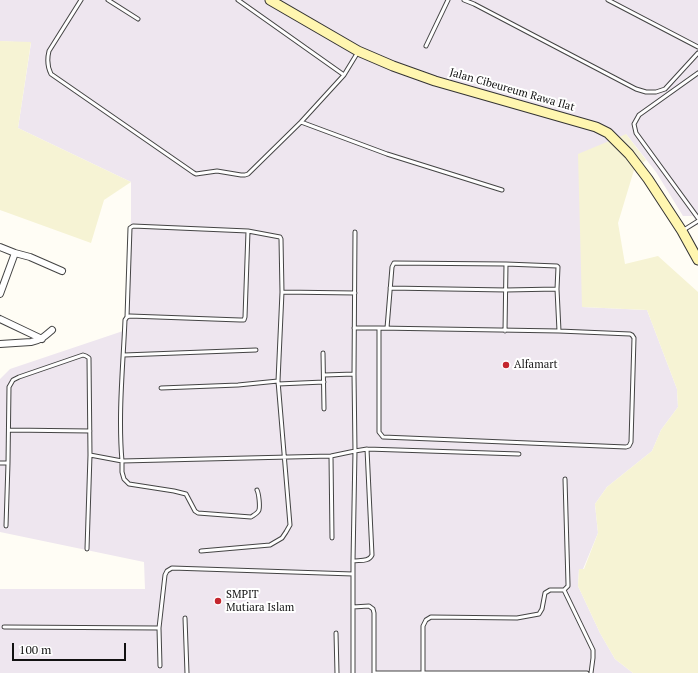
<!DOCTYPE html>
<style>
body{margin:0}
#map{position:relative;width:698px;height:673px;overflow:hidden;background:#fffdf5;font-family:"PT Serif",serif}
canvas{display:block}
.scale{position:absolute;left:12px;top:643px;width:114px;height:18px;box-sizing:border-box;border:2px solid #111;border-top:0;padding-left:5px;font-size:12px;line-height:14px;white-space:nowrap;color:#111;-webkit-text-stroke:3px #fff;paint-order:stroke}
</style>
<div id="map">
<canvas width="698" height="673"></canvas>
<div class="scale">100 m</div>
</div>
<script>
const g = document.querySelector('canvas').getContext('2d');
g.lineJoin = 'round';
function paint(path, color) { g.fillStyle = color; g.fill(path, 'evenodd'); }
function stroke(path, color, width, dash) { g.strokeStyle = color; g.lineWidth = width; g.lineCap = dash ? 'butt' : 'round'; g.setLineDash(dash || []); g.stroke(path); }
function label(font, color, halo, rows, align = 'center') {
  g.font = font + ' "PT Serif",serif'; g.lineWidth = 4; g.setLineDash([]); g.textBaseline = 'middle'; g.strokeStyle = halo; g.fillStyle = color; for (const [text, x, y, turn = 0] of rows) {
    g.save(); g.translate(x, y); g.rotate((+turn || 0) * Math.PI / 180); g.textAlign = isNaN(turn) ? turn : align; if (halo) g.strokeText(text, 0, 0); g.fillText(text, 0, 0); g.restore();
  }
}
const industrial = new Path2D(`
 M0,0H698V226L693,216H683L656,172L626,134L582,307L647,310L677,389L678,407L661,430L652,451L607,487L595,504L598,533L583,569H579L578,586L600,633L615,659L633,673H0V589H145L144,562L0,532V379L10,369L126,330L131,218V182L18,128L31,43L0,41Z`);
const farmland = new Path2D(`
 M0,41L31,42L18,128L131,182L104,200L91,243L0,210Z
 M626,134L646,160L634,170L618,223L625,264L658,256L698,292V673H633L615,659L600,633L578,586L579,569H584L598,533L595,504L607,487L652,451L661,430L678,407L677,389L647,310L582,307L578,154Z`);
const lane = new Path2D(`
 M81,0L49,51C47,59 47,66 51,74L194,173L196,174L217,171L241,175H245L248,174L301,122L344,75L358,52
 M108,0L138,19
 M238,0L344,75
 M464,0L474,4L636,89L646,92H656L665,89L698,53
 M608,0L698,47
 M426,46L448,0
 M698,73L639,115L634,124L636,133L698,218
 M301,122L387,154L502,190
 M248,231L245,317L244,320H240L130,316L127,317L125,320C123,367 118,414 122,461L331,456L355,451L367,449L519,454
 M682,231L698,221
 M390,288L506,290L557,289
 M282,292L355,293
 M127,317L130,228L133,226L248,231L280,237L281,239L282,292L278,381L290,525L286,532L282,538L270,545L201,551
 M354,328H379L559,331L630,334L632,335L634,338L631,442L629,446L626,447L383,437L379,432V328
 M387,328L392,267L394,263L506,264L557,266L558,267L557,289L559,331
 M505,331L506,264
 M323,353L324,409
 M124,355L256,350
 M324,375L354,374
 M278,384L324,382
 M161,388L238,385L278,381
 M9,430L90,431
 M90,455L122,461V472L124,479L129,484L174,491L186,494L195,511L198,513L251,517C254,515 258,513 259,510C260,506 259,494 257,490
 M331,456L332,538
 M0,463H8
 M6,526L8,463L9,387L13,380L19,377L83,355L86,356L89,358L90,455L87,549
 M353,561C360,560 369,562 372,555L367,449
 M564,590L568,586V584L565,479
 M353,607L369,606L373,609L374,613V673H587
 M185,618L187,673
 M4,627L159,628L165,575L167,571L172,568L353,574
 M159,628L160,666
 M336,633L337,673
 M353,673V561L355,451L354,374L355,232
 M423,673V626L426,620L431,617L517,618L539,614L542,609L545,593L550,590H564L593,650V658L591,673`);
const street = new Path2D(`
 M0,247L15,253L30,257L62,271
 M0,294L15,253
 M0,319L42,339
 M0,344L31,342C41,340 44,337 52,330`);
const secondary = new Path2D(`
 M270,0L358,51L393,66L435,81L596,127L608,133L629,154L648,179L682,231L698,260`);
const markers = [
 [506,365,4,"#c4262e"],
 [218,601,4,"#c4262e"]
];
const streetNames = [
 ["Jalan Cibeureum Rawa Ilat",512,90,16]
];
const poiNames = [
 ["Alfamart",514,365],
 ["SMPIT",226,595],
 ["Mutiara Islam",226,608]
];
paint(industrial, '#eee6ef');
paint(farmland, '#f6f3d4');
stroke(lane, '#444', 5);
stroke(street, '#444', 8);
stroke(secondary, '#333', 11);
stroke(lane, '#fff', 3);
stroke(street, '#fff', 6);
stroke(secondary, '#fff6b0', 9);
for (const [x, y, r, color] of markers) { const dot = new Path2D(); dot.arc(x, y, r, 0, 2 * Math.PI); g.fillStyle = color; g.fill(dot); stroke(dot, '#fff', 1.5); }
label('11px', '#111', '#fff', streetNames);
label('11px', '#111', '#fff', poiNames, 'left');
</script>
